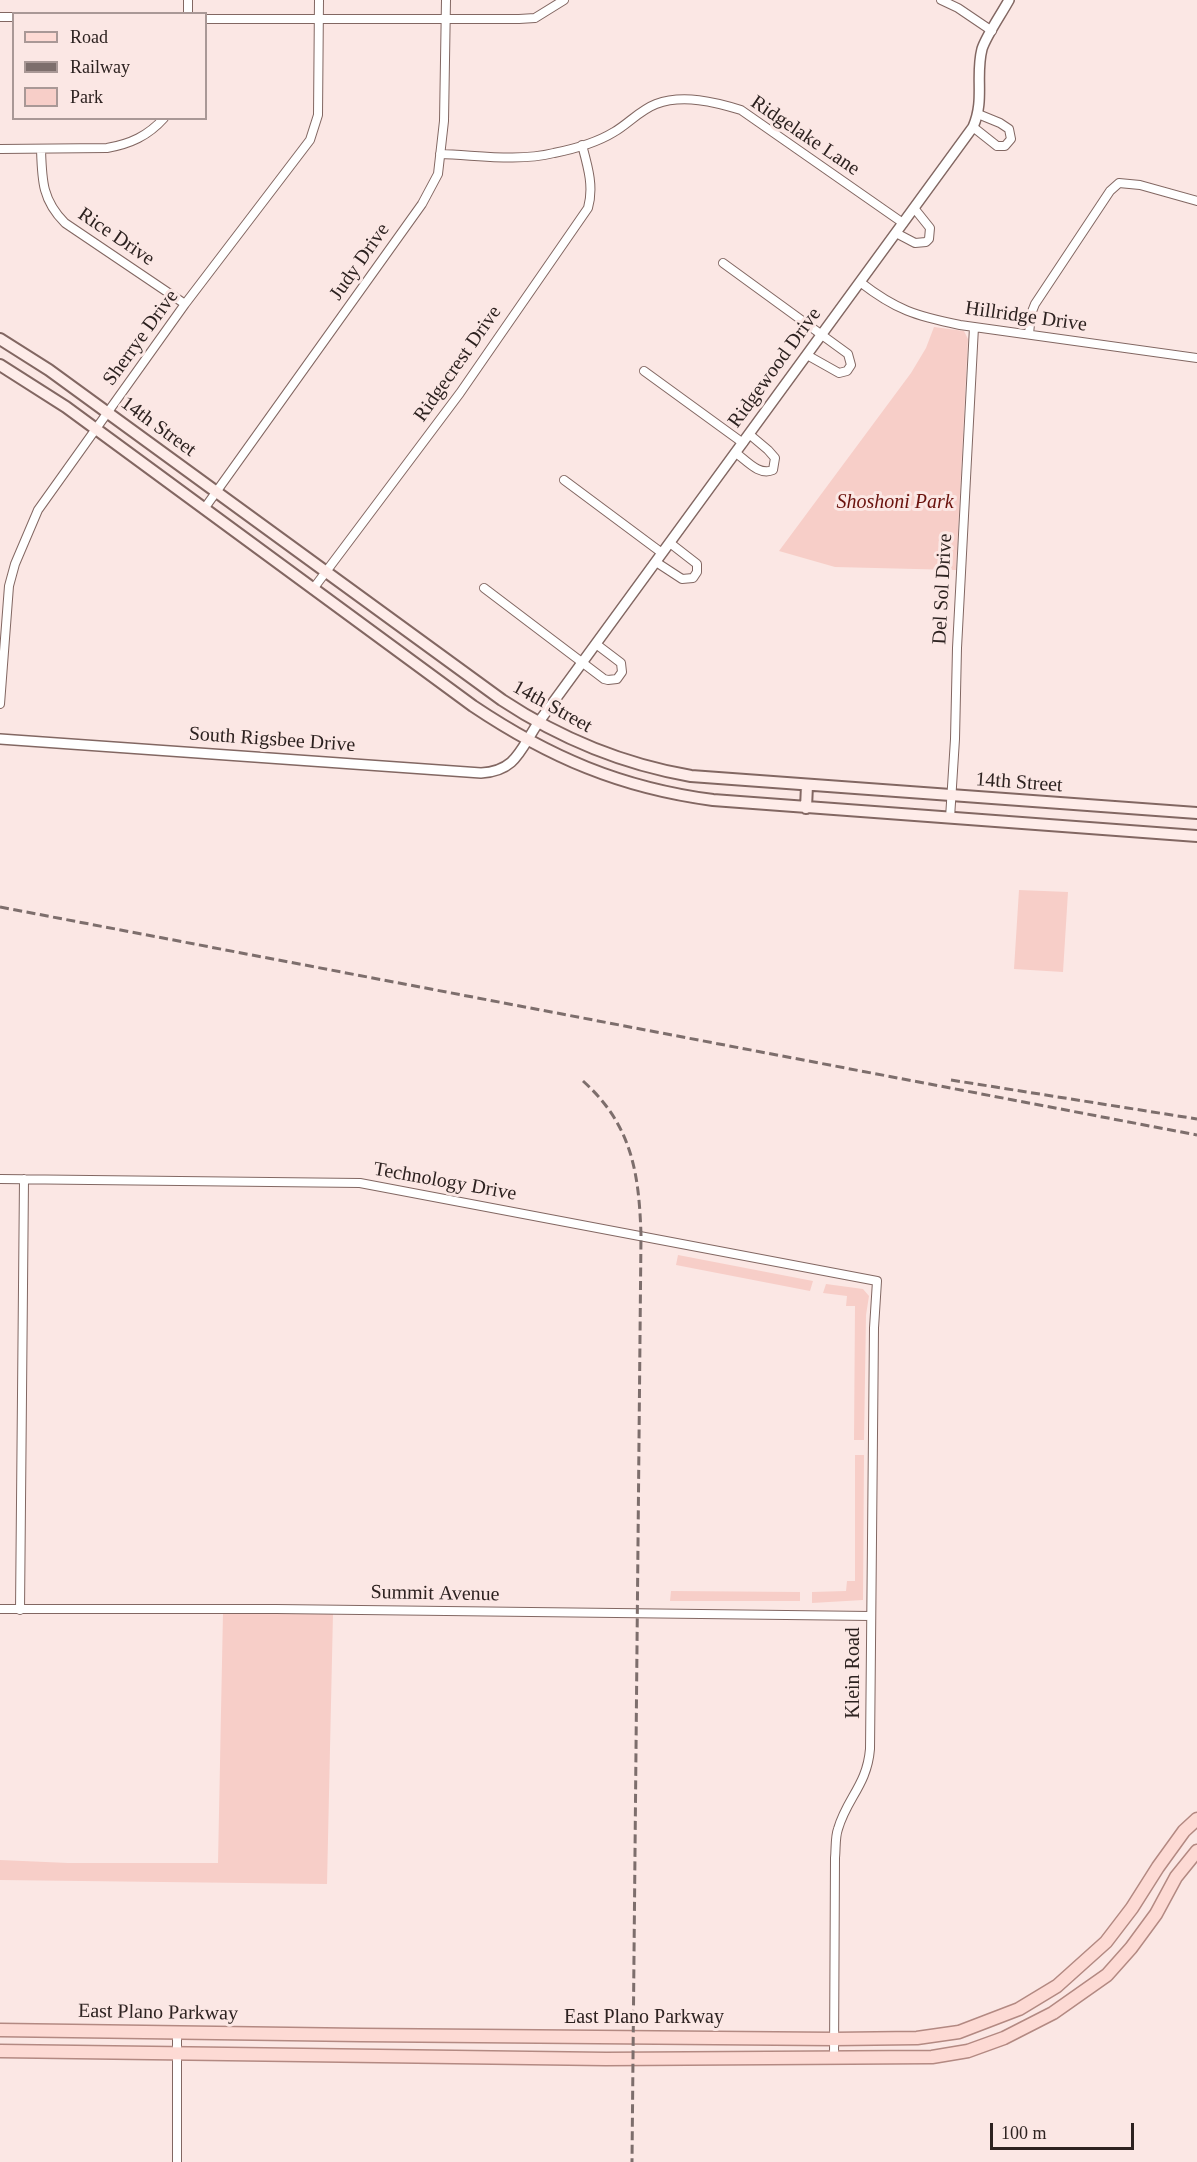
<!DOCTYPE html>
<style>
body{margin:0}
#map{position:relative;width:1197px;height:2162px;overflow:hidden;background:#fbe7e4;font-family:"Times New Roman",serif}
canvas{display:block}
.legend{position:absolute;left:12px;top:12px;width:195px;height:108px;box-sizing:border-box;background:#fbe7e4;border:2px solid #a99896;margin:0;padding:8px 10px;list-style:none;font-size:18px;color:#2d2220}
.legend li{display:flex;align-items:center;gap:12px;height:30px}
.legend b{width:30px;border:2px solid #a99896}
.scale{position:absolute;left:990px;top:2123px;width:144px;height:27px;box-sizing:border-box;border:3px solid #2d2220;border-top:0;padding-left:8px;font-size:18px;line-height:21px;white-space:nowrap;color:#2d2220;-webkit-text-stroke:4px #fbe7e4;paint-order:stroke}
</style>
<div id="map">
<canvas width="1197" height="2162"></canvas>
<ul class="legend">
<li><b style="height:8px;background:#fddad4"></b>Road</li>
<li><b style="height:8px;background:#7d6e6c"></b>Railway</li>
<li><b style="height:16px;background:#f7cec8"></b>Park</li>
</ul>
<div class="scale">100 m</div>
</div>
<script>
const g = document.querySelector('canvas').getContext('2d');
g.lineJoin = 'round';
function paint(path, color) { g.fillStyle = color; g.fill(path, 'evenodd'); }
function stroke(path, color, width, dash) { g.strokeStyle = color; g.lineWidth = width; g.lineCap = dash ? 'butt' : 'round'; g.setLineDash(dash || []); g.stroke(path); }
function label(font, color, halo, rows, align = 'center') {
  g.font = font + ' "Times New Roman",serif'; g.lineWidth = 6; g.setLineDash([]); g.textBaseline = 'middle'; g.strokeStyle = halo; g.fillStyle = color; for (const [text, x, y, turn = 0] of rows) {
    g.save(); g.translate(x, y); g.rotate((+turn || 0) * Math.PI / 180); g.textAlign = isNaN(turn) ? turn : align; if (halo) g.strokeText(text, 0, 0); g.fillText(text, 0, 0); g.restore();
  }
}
const green = new Path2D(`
 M934,327L964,331L968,339L956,570L835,567L779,551L911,373L926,348Z
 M1019,890L1068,892L1063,972L1014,969Z
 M678,1255L813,1281L810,1291L676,1265Z
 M826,1284L863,1289L869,1296L866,1315L864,1440H854L855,1306H846L847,1296L823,1293Z
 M855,1455H864L863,1600L812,1603V1592L846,1591L847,1581H855Z
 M671,1591L800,1592V1601H670Z
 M223,1612L333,1613L327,1884L0,1880V1860L68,1863H218Z`);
const minor = new Path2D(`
 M941,0L958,8L992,31
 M188,14V0
 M0,17H14
 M206,19H519L535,18L564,0
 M973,127L997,146H1005L1011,139L1009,129L1000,123L978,114
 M0,149L107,148C130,144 148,136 164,118
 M41,149C42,180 42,200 65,223L185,304
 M440,154C477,155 517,162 554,153C574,149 596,143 614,132C628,124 640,110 656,104C683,94 715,102 741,110L903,223
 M896,233L915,243L926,242L929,239L930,228L914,208
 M723,263L848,354L851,365L847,371L839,373L807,355
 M860,282C896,310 916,316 960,325L1197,358
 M1029,334L1031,314L1035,304L1110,191L1119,183L1140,185L1197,201
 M644,371L743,443
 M736,453C747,461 759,476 773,470L775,458L768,450L749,434
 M564,480L662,553
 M204,509L422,204L438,174L444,121L446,0
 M656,562L682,579L693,578L697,572V564L670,543
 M484,588L604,679L608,680L617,679L622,672L621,663L596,644
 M313,589L460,393L588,208C594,187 588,167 582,145
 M0,704L9,586L15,564L38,510L185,304L310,140L318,115L319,0
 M950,818L955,739L957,648L974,327
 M0,1179L360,1183L877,1281L874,1328L870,1749C867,1785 847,1798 838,1829C835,1837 836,1848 835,1858L834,2058
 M0,1609H276L871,1616
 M20,1610L24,1179
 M177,2162V2033`);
const tertiary = new Path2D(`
 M0,739L481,773C516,771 520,750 538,723L973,127C985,100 975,76 982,49C986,36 1002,13 1009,0`);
const secondary = new Path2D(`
 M0,339L49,370L502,700C561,739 622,764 691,776L1197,813
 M0,365L66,407L473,706C549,757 621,788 713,800L1197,836
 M806,808L807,785`);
const primary = new Path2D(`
 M0,2030L361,2035L834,2039L917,2038L959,2032L1019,2009L1057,1986L1106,1942L1132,1908L1158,1867L1184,1831L1197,1819
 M0,2051L606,2059L932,2057L968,2051L1004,2038L1053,2013L1107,1975L1131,1948L1156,1914L1176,1877L1197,1851`);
const rail = new Path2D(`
 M0,907L1197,1135
 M951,1080L1197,1119
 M583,1081C632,1125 639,1173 641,1235L632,2162`);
const streetNames = [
 ["Ridgelake Lane",805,136,34],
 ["Rice Drive",116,237,34],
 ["Judy Drive",360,262,-55],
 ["Hillridge Drive",1026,317,8],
 ["Sherrye Drive",141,338,-54],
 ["Ridgecrest Drive",458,364,-55],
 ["Ridgewood Drive",775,368,-54],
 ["14th Street",158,427,36],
 ["Del Sol Drive",943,589,-87],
 ["14th Street",552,707,29],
 ["South Rigsbee Drive",272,740,4],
 ["14th Street",1019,783,4],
 ["Technology Drive",445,1182,10],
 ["Summit Avenue",435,1594,1],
 ["Klein Road",854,1673,-90],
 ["East Plano Parkway",158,2013,1],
 ["East Plano Parkway",644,2018]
];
const parkNames = [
 ["Shoshoni Park",895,503]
];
paint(green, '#f7cec8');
stroke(minor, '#826762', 10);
stroke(tertiary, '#826762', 12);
stroke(secondary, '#826762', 14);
stroke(primary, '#b38982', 15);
stroke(minor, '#fff', 8);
stroke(tertiary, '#fff', 9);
stroke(secondary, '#feece9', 10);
stroke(primary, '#fddad4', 12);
stroke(rail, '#7d6e6c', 3, [9, 4.5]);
label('20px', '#2d2220', '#fbe7e4', streetNames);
label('italic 20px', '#6a120d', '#fbe7e4', parkNames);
</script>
